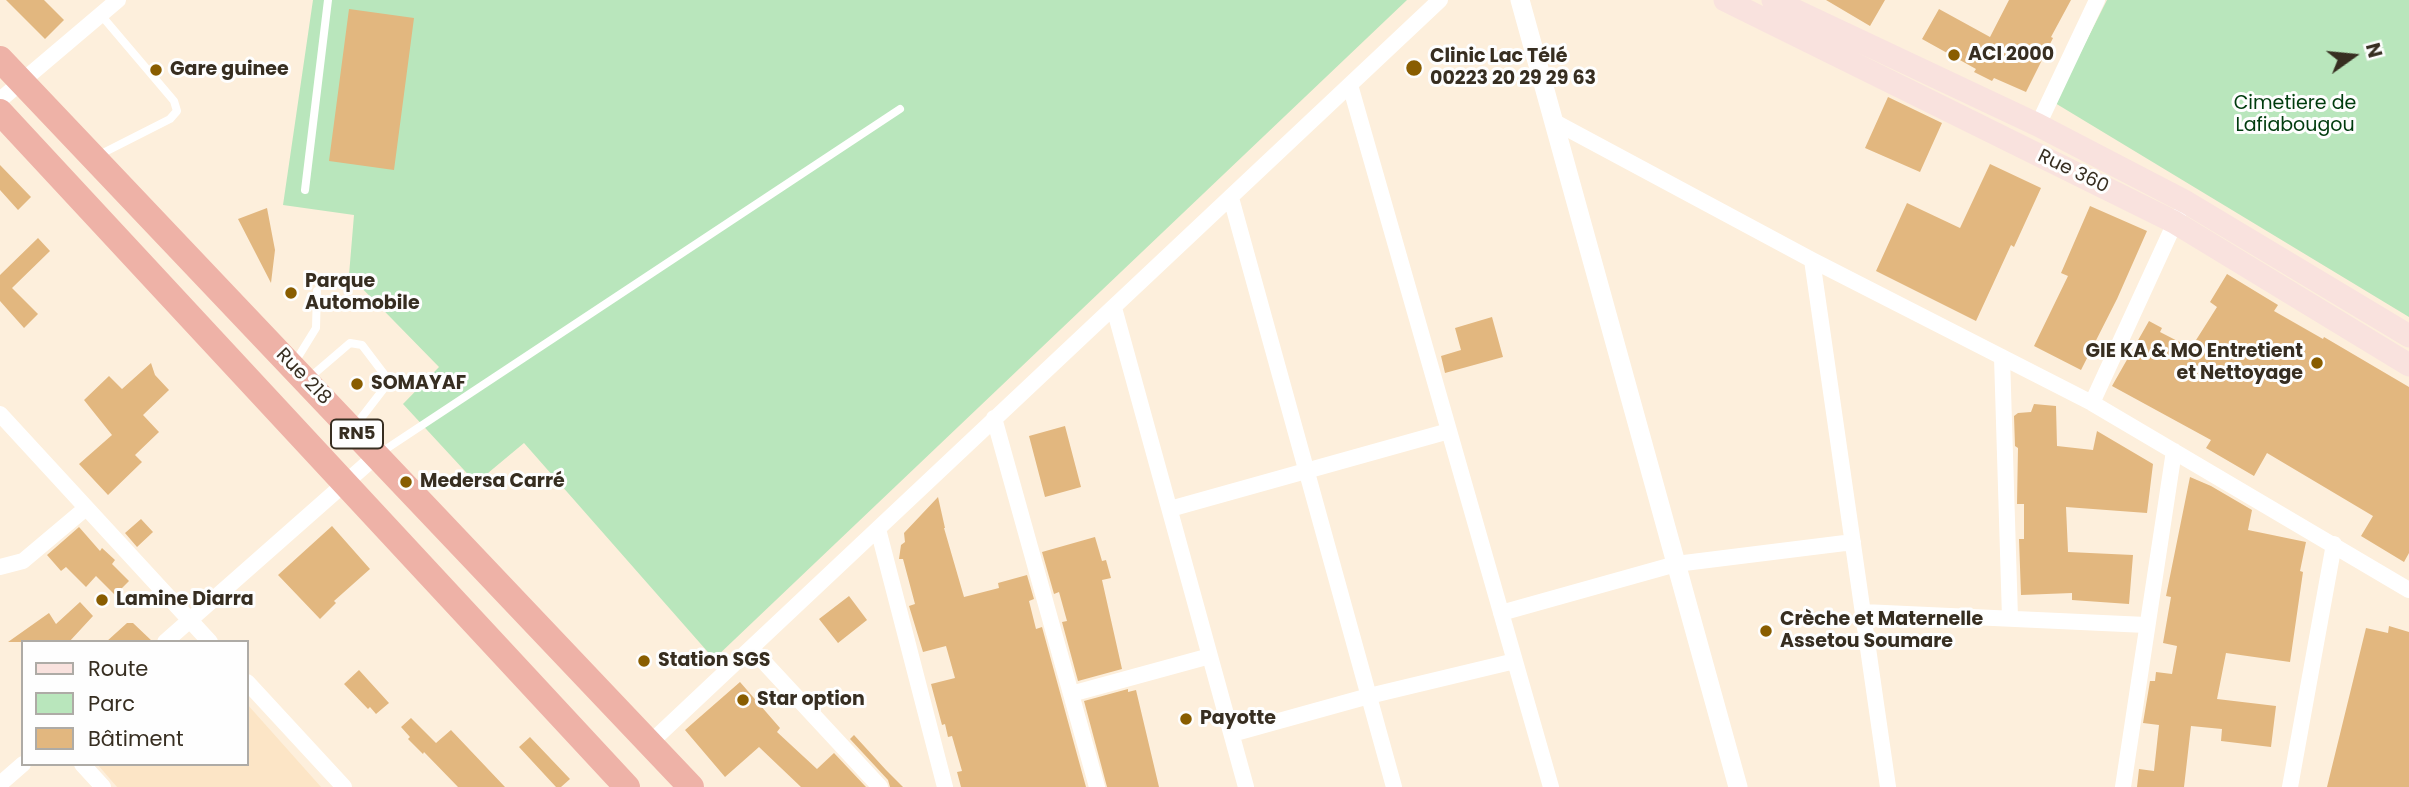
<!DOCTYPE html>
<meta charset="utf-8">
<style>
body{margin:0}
#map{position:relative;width:2409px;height:787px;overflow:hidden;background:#fdefdc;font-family:Poppins,sans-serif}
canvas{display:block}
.legend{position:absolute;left:21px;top:640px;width:228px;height:126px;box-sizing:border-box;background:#fefefe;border:2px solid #aeaba6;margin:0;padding:9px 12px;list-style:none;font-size:21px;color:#372e21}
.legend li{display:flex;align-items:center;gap:14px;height:35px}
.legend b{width:35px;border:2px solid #aeaba6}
.north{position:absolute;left:2318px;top:21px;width:70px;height:70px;-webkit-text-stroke:5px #fefefe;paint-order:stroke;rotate:75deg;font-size:19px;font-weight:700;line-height:28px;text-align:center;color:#372e21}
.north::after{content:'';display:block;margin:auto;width:24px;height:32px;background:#372e21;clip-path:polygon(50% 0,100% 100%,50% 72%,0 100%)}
</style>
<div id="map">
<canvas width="2409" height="787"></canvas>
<ul class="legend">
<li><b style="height:9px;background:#f9e2de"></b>Route</li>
<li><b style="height:19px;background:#b9e6bc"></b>Parc</li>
<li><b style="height:19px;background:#e2b77f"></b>Bâtiment</li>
</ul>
<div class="north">N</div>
</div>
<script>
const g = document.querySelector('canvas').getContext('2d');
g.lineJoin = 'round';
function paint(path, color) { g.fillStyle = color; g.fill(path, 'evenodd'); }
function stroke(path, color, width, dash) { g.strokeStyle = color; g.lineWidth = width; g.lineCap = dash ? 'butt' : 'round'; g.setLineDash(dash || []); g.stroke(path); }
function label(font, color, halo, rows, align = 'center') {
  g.font = font + ' Poppins,sans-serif'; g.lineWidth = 6; g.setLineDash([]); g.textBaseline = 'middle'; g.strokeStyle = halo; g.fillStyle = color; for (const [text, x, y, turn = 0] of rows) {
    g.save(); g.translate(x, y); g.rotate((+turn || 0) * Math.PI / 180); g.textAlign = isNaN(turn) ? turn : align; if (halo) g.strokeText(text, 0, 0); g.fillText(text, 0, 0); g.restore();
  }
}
const built = new Path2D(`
 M247,704L321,787H117L97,764H247Z`);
const green = new Path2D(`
 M313,0H1407L714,659L524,443L476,483L403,404L439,367L349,275L354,215L283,205Z
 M2107,0H2409V317L2055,103Z`);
const building = new Path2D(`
 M6,0H44L64,20L45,39Z
 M1826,0H1885L1870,26Z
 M2009,0H2071L2051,37L2053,38L2026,92L1994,78L1992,81L1974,72L1976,69L1922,39L1939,9L1990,37Z
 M349,9L414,18L394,170L329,161Z
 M1888,97L1942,123L1920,172L1865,148Z
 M1990,164L2041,188L2014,247L2011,245L1976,321L1876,271L1907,203L1960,228Z
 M0,165L31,197L18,210L0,190Z
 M2090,206L2147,231L2117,299L2081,370L2034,346L2068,276L2061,273Z
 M267,208L275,250L271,283L238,219Z
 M38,238L50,251L12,288L38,314L24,328L0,301V275Z
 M2227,274L2278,305L2274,311L2323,339L2324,337L2409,387V553L2404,562L2361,536L2373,516L2267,453L2254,476L2206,448L2211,440L2112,386L2149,321L2162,328L2160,332L2191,348L2217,307L2210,302Z
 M1492,317L1503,357L1445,373L1441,356L1461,350L1455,328Z
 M151,363L155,375L169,390L143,415L159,432L135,455L142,462L108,495L79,464L112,435L84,400L109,376L122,389Z
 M2034,404L2056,406L2057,446L2093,450L2097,431L2153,464L2147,513L2066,507L2068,552L2133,555L2129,604L2072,600V593L2021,595L2019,539H2024V504H2017L2018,448L2015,446L2014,416L2018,413L2031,412Z
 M1065,426L1081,487L1045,497L1029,436Z
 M2190,477L2211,486L2252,510L2248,530L2306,542L2300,571L2303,572L2290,662L2226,653L2217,699L2276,706L2271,747L2221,741L2222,729L2191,726L2184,787H2137L2139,769L2154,771L2159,725L2143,723L2150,681H2155L2156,672L2172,674L2177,646L2163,643L2171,597L2166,596Z
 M938,497L945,528H944L964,597L999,588L998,583L1027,575L1034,599L1029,601L1036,629L1042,627L1086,787H961L957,772L962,771L952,736L948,737L945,724L942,725L931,684L955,678L946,646L923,652L909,606L915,604L903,559H899L901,545L905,542L904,533Z
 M141,519L153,532L137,547L125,533Z
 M332,526L370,569L334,601L336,603L320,619L278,575Z
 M79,527L100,551L102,548L115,560L112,564L129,581L115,595L96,576L86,587L66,567L61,571L47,555Z
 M1095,537L1102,561L1106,560L1111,578L1102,580L1122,669L1078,681L1062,622L1067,621L1059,592L1054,594L1042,552Z
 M849,596L867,620L838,643L819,619Z
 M80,602L93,616L69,642H8L49,613L56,624Z
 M127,623H133L153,642H106Z
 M2389,626L2409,632V787H2327L2366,628L2388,633Z
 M359,670L389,703L376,714L370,707L368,709L344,684Z
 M740,682L780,728L777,732L817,769L834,753L866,787H801L759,747L725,777L685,730Z
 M1128,689V692L1136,690L1159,787H1107L1084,701Z
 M411,718L436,743L451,730L505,787H458L424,752L423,754L408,739L410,737L401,727Z
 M854,735L886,770L903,787H890L888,780L850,739Z
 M530,737L570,779L561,787H556L519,747Z`);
const service = new Path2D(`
 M99,155L170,119L177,111L174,101L101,15
 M305,190L328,0
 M295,362L316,328L317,291
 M308,379L350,343L362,345L384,374L385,387L355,426
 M380,453L900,109`);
const minor = new Path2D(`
 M1350,85L1551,787
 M0,100L118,0
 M1553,121L1812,260L2092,403L2409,590
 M2038,125L2097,0
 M1231,198L1394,787
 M1812,260L1888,787
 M1114,308L1246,787
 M2002,357L2010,618
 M2092,403L2178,216
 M0,414L210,642
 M994,418L1097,787
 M1170,509L1449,431
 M878,529L945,787
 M0,567L23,561L86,508
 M1863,612L2146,625
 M1501,613L1676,564L1853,542
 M165,642L377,455
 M751,648L880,787
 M247,682L344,787
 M1071,694L1210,656
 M1232,734L1369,696L1515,661
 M650,743L1440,0
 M82,764L103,787
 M0,784L23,764
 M2123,787L2174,451
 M2290,787L2334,544`);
const tertiary = new Path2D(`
 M1520,0L1738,787`);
const secondary = new Path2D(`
 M1725,0L2174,222L2409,365
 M1773,0L2038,125L2186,202L2409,336`);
const trunk = new Path2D(`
 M0,59L691,787
 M0,112L627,787`);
const markers = [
 [1954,55,7,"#895d00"],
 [1414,68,9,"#895d00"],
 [156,70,7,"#895d00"],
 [291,293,7,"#895d00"],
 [2317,363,7,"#895d00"],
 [357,384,7,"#895d00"],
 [406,482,7,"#895d00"],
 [102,600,7,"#895d00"],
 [1766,631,7,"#895d00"],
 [644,661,7,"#895d00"],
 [743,700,7,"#895d00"],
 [1186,719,7,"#895d00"]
];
const shields = [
 [357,434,52]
];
const shieldNames = [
 ["RN5",357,434]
];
const poiNames = [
 ["ACI 2000",1968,55],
 ["Clinic Lac Télé",1430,57],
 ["00223 20 29 29 63",1430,79],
 ["Gare guinee",170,70],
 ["Parque",305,282],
 ["Automobile",305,304],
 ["GIE KA & MO Entretient",2303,352,"right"],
 ["et Nettoyage",2303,374,"right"],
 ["SOMAYAF",371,384],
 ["Medersa Carré",420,482],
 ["Lamine Diarra",116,600],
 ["Crèche et Maternelle",1780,620],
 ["Assetou Soumare",1780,642],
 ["Station SGS",658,661],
 ["Star option",757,700],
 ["Payotte",1200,719]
];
const parkNames = [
 ["Cimetiere de",2295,104],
 ["Lafiabougou",2295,126]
];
const streetNames = [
 ["Rue 360",2073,172,26],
 ["Rue 218",303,377,46]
];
paint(built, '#fce5c6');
paint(green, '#b9e6bc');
paint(building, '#e2b77f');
stroke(service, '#fff', 8);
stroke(minor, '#fff', 16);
stroke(tertiary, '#fff', 19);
stroke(secondary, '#f9e2de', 23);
stroke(trunk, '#eeb2a7', 26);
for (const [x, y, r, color] of markers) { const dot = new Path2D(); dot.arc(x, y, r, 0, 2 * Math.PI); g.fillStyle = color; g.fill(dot); stroke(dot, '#fefefe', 2.5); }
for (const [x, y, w] of shields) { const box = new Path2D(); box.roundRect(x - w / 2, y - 14.5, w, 29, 5); g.fillStyle = '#fefefe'; g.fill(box); stroke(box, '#372e21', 2); }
label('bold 18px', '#372e21', null, shieldNames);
label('bold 19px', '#372e21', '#fefefe', poiNames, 'left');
label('19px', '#003c0e', '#fefefe', parkNames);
label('19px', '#372e21', '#fefefe', streetNames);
</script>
